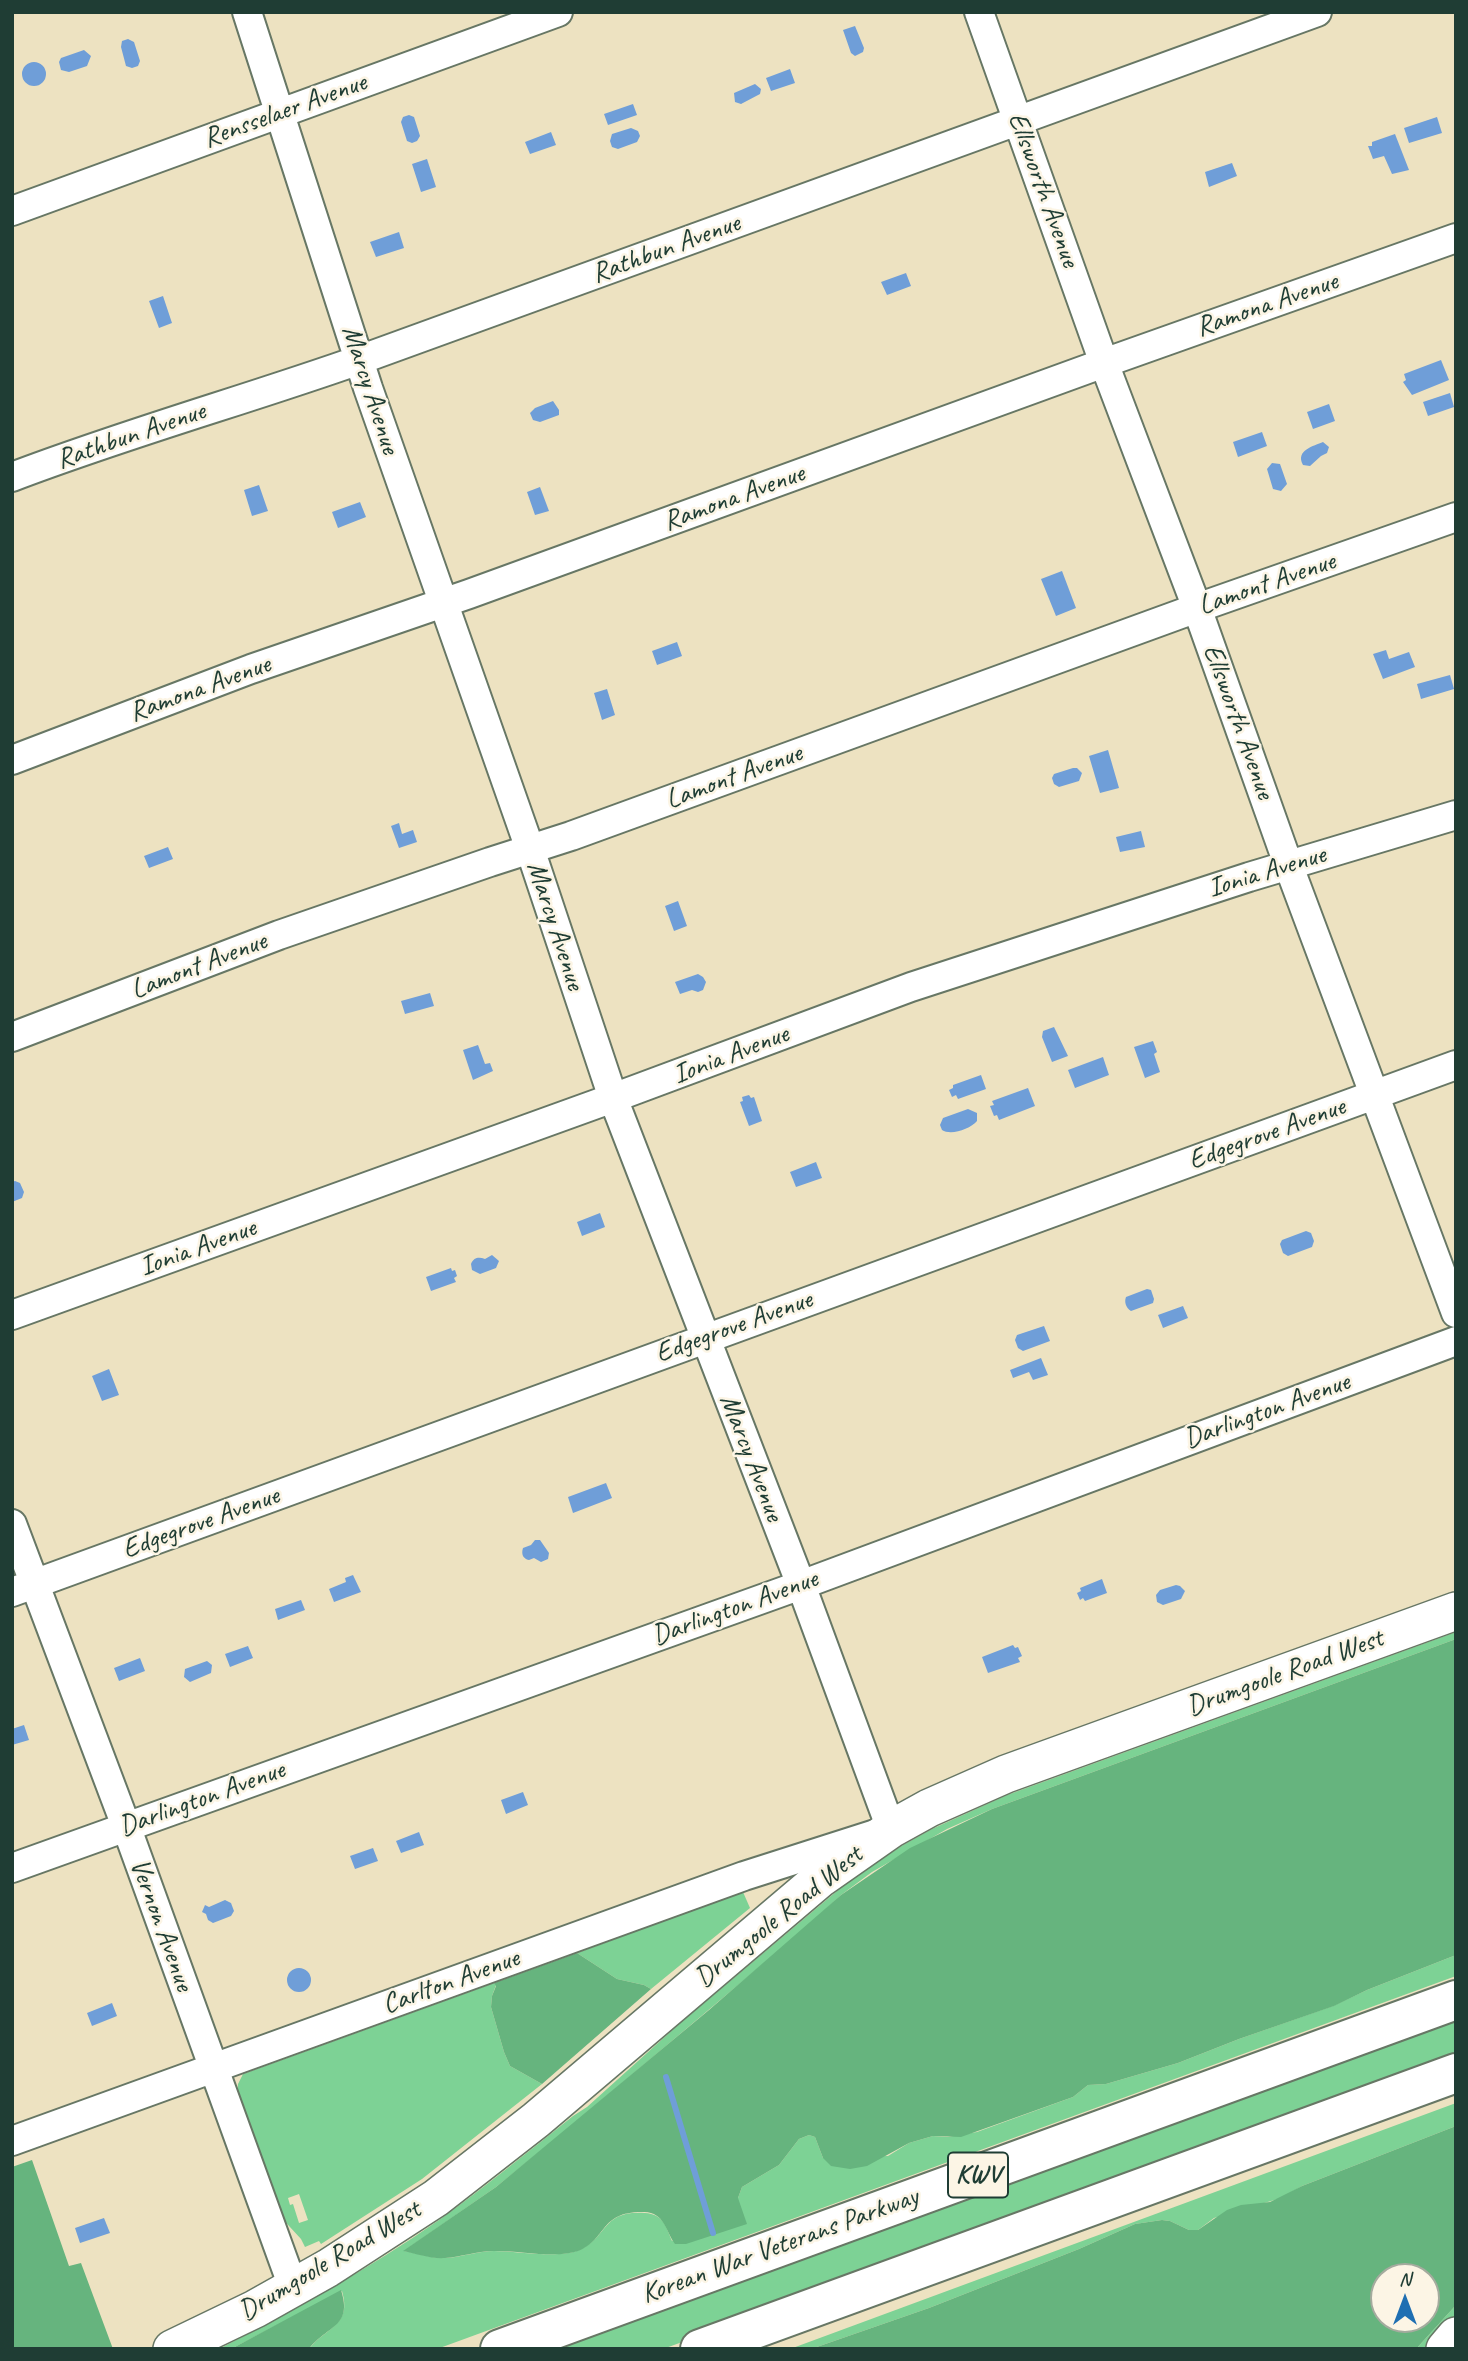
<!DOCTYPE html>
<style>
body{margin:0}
#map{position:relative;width:1468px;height:2361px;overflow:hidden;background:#ede2c1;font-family:Caveat,sans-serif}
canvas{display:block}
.frame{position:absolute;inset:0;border:14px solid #1f3d34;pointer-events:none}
.north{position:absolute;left:1370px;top:2263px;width:70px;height:70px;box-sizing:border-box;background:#fcf5e5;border:2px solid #a4ab9e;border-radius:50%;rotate:0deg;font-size:19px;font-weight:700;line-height:28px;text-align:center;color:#1f3d34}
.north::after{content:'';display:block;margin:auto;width:24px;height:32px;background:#1f6fb2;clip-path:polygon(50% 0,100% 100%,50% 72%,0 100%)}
</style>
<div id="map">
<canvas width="1468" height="2361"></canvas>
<div class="frame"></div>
<div class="north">N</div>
</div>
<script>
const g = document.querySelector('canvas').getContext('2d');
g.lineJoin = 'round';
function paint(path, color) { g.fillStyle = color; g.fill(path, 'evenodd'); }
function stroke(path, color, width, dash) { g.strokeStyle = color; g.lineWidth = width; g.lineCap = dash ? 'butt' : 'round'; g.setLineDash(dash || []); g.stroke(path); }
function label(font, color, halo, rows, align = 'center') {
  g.font = font + ' Caveat,sans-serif'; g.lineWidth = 5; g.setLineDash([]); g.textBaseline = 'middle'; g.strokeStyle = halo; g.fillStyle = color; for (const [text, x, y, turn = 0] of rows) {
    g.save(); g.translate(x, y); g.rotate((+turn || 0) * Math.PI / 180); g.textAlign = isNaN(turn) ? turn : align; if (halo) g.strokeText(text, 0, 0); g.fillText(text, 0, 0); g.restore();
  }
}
const green = new Path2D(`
 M1456,1632V1639L992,1809L947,1829L872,1872L841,1895L802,1931L564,2132L496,2187L404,2251C417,2253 433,2259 446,2258C462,2257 478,2251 494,2251C516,2251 560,2259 579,2250C609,2237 601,2210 645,2213C663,2214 666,2226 672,2241L738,2198L742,2187L779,2165L799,2139L809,2135L815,2137L823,2158L888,2156L909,2143L933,2136L948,2137L977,2132L1073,2097L1088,2085L1106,2084L1178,2063L1239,2039L1333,2006L1367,1990L1456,1955V1976L437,2349H309C327,2326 352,2326 342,2291L231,2349H219C294,2310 369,2269 439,2220C485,2187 529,2151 573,2116L587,2107L678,2025L850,1880L903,1845L932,1829L1007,1795Z
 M743,1892L750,1908L651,1989L644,1985L617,1979L577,1953Z
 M494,1983L496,1985L492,1996L491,2007L504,2052L510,2066L542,2084L422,2179L321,2244L319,2241L305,2247L301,2239L278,2214L237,2098L238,2084L243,2074ZM299,2194L308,2220L299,2223L293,2204L290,2205L288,2198Z
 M1456,2019V2060L663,2349H553Z
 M1456,2103V2126L1302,2186L1281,2198L1214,2218L1198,2230H1189L1170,2221L1162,2220L1135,2224L1079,2249L929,2308L811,2349H790Z
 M1456,2305V2315L1427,2349H1416Z`);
const forest = new Path2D(`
 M1456,1639V1955L1367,1990L1334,2006L1239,2039L1178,2063L1106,2084L1088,2085L1073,2097L961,2137L933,2136L909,2143L867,2166L850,2169L831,2166L823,2158L815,2137L809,2135L799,2139L779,2165L742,2187L738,2198L747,2224L686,2244H675C665,2230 665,2213 644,2212C599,2211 608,2239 578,2251C555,2259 518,2250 493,2251C477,2251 461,2257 445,2258C431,2259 417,2254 403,2251L496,2187L709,2010L841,1895L910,1848L992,1809Z
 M577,1953L617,1979L644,1985L651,1989L542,2084L510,2066L504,2052L491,2007L492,1996L496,1986L494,1983Z
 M1456,2126V2305L1416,2349H811L929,2308L1079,2249L1135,2224L1162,2220L1170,2221L1189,2230H1198L1227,2210L1241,2205L1270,2202L1302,2186ZM1384,2277H1426V2319H1384Z
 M32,2160L69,2266L81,2263L113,2349H12V2167Z
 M341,2290C353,2328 327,2325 309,2349H231Z`);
const water = new Path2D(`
 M855,26L864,48L863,52L855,56L851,53L843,30Z
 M128,39L134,42L140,61L138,66L132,68L126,66L121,47L122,41Z
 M84,50L91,56L87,66L69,72L61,70L59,62L61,58Z
 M22 74a12 12 0 1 1 24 0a12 12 0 1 1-24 0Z
 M790,69L795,83L771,91L766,78Z
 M755,84L761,89L760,94L741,104L735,102L734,93Z
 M633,104L637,115L608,125L604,114Z
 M409,115L414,117L420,136L417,141L412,143L407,141L401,122L403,117Z
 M1437,117L1442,133L1409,143L1404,128Z
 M631,128L638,131L640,136L637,142L618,149L612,147L610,141L612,134Z
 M551,132L556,145L530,154L525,142Z
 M1395,134L1409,170L1392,174L1384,156L1373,159L1368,146H1372V142Z
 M427,159L436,187L421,192L412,164Z
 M1232,163L1237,176L1209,187L1205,172Z
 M399,232L404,248L376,257L370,242Z
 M906,273L911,286L887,295L881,282Z
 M163,296L172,323L159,328L149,301Z
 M1441,360L1449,380L1412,395L1403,382L1406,380L1404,374Z
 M1450,393L1454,407L1428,416L1423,402Z
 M553,401L559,410V415L540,422L533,420L530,413L535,408Z
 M1329,404L1335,421L1313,429L1307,412Z
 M1262,432L1267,446L1238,457L1233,442Z
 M1323,442L1329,447L1327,453L1321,456L1310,466L1303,465C1295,450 1314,446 1323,442Z
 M1272,463L1280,464L1287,484L1281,491L1273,489L1267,469Z
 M259,485L268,511L252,516L244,490Z
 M540,487L549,511L535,515L527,492Z
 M360,502L366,517L338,528L332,512Z
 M1062,571L1076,608L1056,616L1041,579Z
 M677,642L682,656L657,665L652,651Z
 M1386,650L1389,659L1409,652L1415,667L1383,679L1373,654Z
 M1450,675L1454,689L1421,699L1417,684Z
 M607,689L615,715L602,720L594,693Z
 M1108,750L1119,788L1100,793L1089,756Z
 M1073,768H1077L1082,773L1079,781L1059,787L1054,784L1052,778L1054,774Z
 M399,823L402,834L413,830L417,842L399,848L391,826Z
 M1141,831L1145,847L1120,852L1116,837Z
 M168,847L173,859L149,868L144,856Z
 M678,901L687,926L674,931L665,906Z
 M698,974L703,977L706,982L703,990L698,992L692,990L680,994L675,982Z
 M430,993L434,1006L405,1014L401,1001Z
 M1054,1027L1068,1056L1052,1062L1042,1037L1043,1031Z
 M1153,1041L1157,1052L1154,1054L1160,1072L1145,1078L1134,1047Z
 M478,1045L485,1064L490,1063L493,1071L473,1080L463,1050Z
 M1103,1057L1109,1075L1075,1088L1068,1070Z
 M981,1075L986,1089L958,1099L956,1095L952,1097L949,1090L953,1088V1085Z
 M1028,1088L1035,1106L999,1120L997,1115L994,1116L990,1106L994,1105L992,1101Z
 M749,1095L751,1098L754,1097L762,1121L749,1126L740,1102L743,1101L742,1097Z
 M968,1109L977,1113V1121C970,1129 951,1136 942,1130L940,1125L943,1118Z
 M816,1162L822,1178L796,1187L790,1172Z
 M15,1181L20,1183L24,1192L22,1198L12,1202V1182Z
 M600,1213L605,1227L582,1236L577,1222Z
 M1306,1231L1311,1233L1314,1241L1312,1247L1288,1256L1283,1253L1280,1244L1282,1240Z
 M492,1255L499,1261L496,1268L480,1274L472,1270L471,1264C474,1257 479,1257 485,1259Z
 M451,1268L452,1271L455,1270L457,1276L454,1278L456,1282L431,1291L426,1277Z
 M1147,1289L1151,1290L1154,1299L1153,1303L1131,1311C1126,1308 1124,1302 1126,1297Z
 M1183,1306L1188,1318L1163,1328L1158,1315Z
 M1044,1326L1050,1341L1023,1351L1018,1348L1015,1340L1017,1335Z
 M1041,1358L1048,1375L1033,1380L1029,1372L1013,1378L1010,1370Z
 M109,1369L119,1395L102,1401L92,1376Z
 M606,1483L612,1498L573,1513L568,1497Z
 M540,1540L549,1553L548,1559L541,1562L534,1558L529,1560C523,1559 521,1554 523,1548L531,1545L535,1540Z
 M353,1575L361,1592L334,1602L329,1589L346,1582L345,1578Z
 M1102,1579L1107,1593L1085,1601L1083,1598L1080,1600L1077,1593L1081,1591L1080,1588Z
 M1176,1585L1180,1586L1185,1591L1181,1599L1163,1605L1157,1602L1156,1595L1160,1590Z
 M301,1600L305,1610L278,1620L275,1609Z
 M1013,1645L1015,1648L1018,1647L1022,1656L1018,1658L1020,1662L988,1673L982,1657Z
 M248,1646L253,1658L230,1667L225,1654Z
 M140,1658L145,1671L119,1681L114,1668Z
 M207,1661L212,1665L211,1673L190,1682L184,1677L185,1669Z
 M24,1725L29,1740L12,1745V1729Z
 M523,1792L528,1805L506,1814L501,1800Z
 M419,1832L424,1845L401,1853L396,1841Z
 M373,1848L378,1861L355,1869L350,1856Z
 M225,1900L231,1903L234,1911L231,1916L213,1923L208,1920L206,1914L202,1912L205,1905L209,1907Z
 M287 1980a12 12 0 1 1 24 0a12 12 0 1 1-24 0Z
 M112,2003L117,2016L92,2026L87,2013Z
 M104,2218L110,2233L80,2243L75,2228Z`);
const stream = new Path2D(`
 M666,2077L713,2233`);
const minor = new Path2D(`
 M979,12L1104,363L1197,608L1288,864L1456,1313
 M12,211L558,12
 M12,477C127,433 246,400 362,359C681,246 999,130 1317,12
 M12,760L251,669L469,594L1104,363L1456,238
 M12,1037L279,935L490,862L571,836L1197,608L1456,517
 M12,1315L613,1098L911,987L1249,877L1456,815
 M12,1524L126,1826L293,2287
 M12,1592L1456,1065
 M12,1868L801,1585L1456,1341
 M12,2141L744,1876L891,1829L801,1585L613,1098L530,849L368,388L247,12`);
const major = new Path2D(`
 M172,2349L255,2309L328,2268L436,2198L536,2120L821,1878L891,1829L929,1808L1006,1774L1456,1611
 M1445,2349L1456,2336`);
const highway = new Path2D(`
 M500,2349L1456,2000
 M700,2349L1456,2073`);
const shields = [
 [978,2175,60]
];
const shieldNames = [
 ["KWV",978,2175]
];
const streetNames = [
 ["Rensselaer Avenue",285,111,-20],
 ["Ellsworth Avenue",1043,190,70],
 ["Rathbun Avenue",666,249,-20],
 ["Ramona Avenue",1267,305,-19],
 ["Marcy Avenue",370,390,72],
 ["Rathbun Avenue",131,436,-19],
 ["Ramona Avenue",734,498,-20],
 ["Lamont Avenue",1267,584,-19],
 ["Ramona Avenue",200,689,-20],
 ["Ellsworth Avenue",1238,722,70],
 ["Lamont Avenue",734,777,-20],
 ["Ionia Avenue",1267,872,-17],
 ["Marcy Avenue",555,926,72],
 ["Lamont Avenue",199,966,-21],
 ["Ionia Avenue",731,1055,-21],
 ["Edgegrove Avenue",1267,1134,-20],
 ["Ionia Avenue",198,1248,-20],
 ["Edgegrove Avenue",734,1327,-20],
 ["Darlington Avenue",1267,1411,-20],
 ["Marcy Avenue",751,1458,69],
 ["Edgegrove Avenue",201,1523,-20],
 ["Darlington Avenue",735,1608,-20],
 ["Drumgoole Road West",1285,1673,-20],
 ["Darlington Avenue",202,1799,-20],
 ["Drumgoole Road West",779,1917,-39],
 ["Vernon Avenue",161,1925,70],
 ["Carlton Avenue",451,1982,-20],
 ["Korean War Veterans Parkway",780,2246,-20],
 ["Drumgoole Road West",330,2261,-31]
];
paint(green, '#7dd295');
paint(forest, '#66b47e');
paint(water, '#6f9ed8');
stroke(stream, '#6f9ed8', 6);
stroke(minor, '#677765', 32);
stroke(major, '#677765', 40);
stroke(highway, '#677765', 42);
stroke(minor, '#fff', 28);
stroke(major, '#fff', 37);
stroke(highway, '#fff', 38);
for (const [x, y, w] of shields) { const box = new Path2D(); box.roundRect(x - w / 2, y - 22.5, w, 45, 5); g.fillStyle = '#fcf5e5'; g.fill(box); stroke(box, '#1f3d34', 2); }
label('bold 26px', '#1f3d34', null, shieldNames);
label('28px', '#1f3d34', '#fcf5e5', streetNames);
</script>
